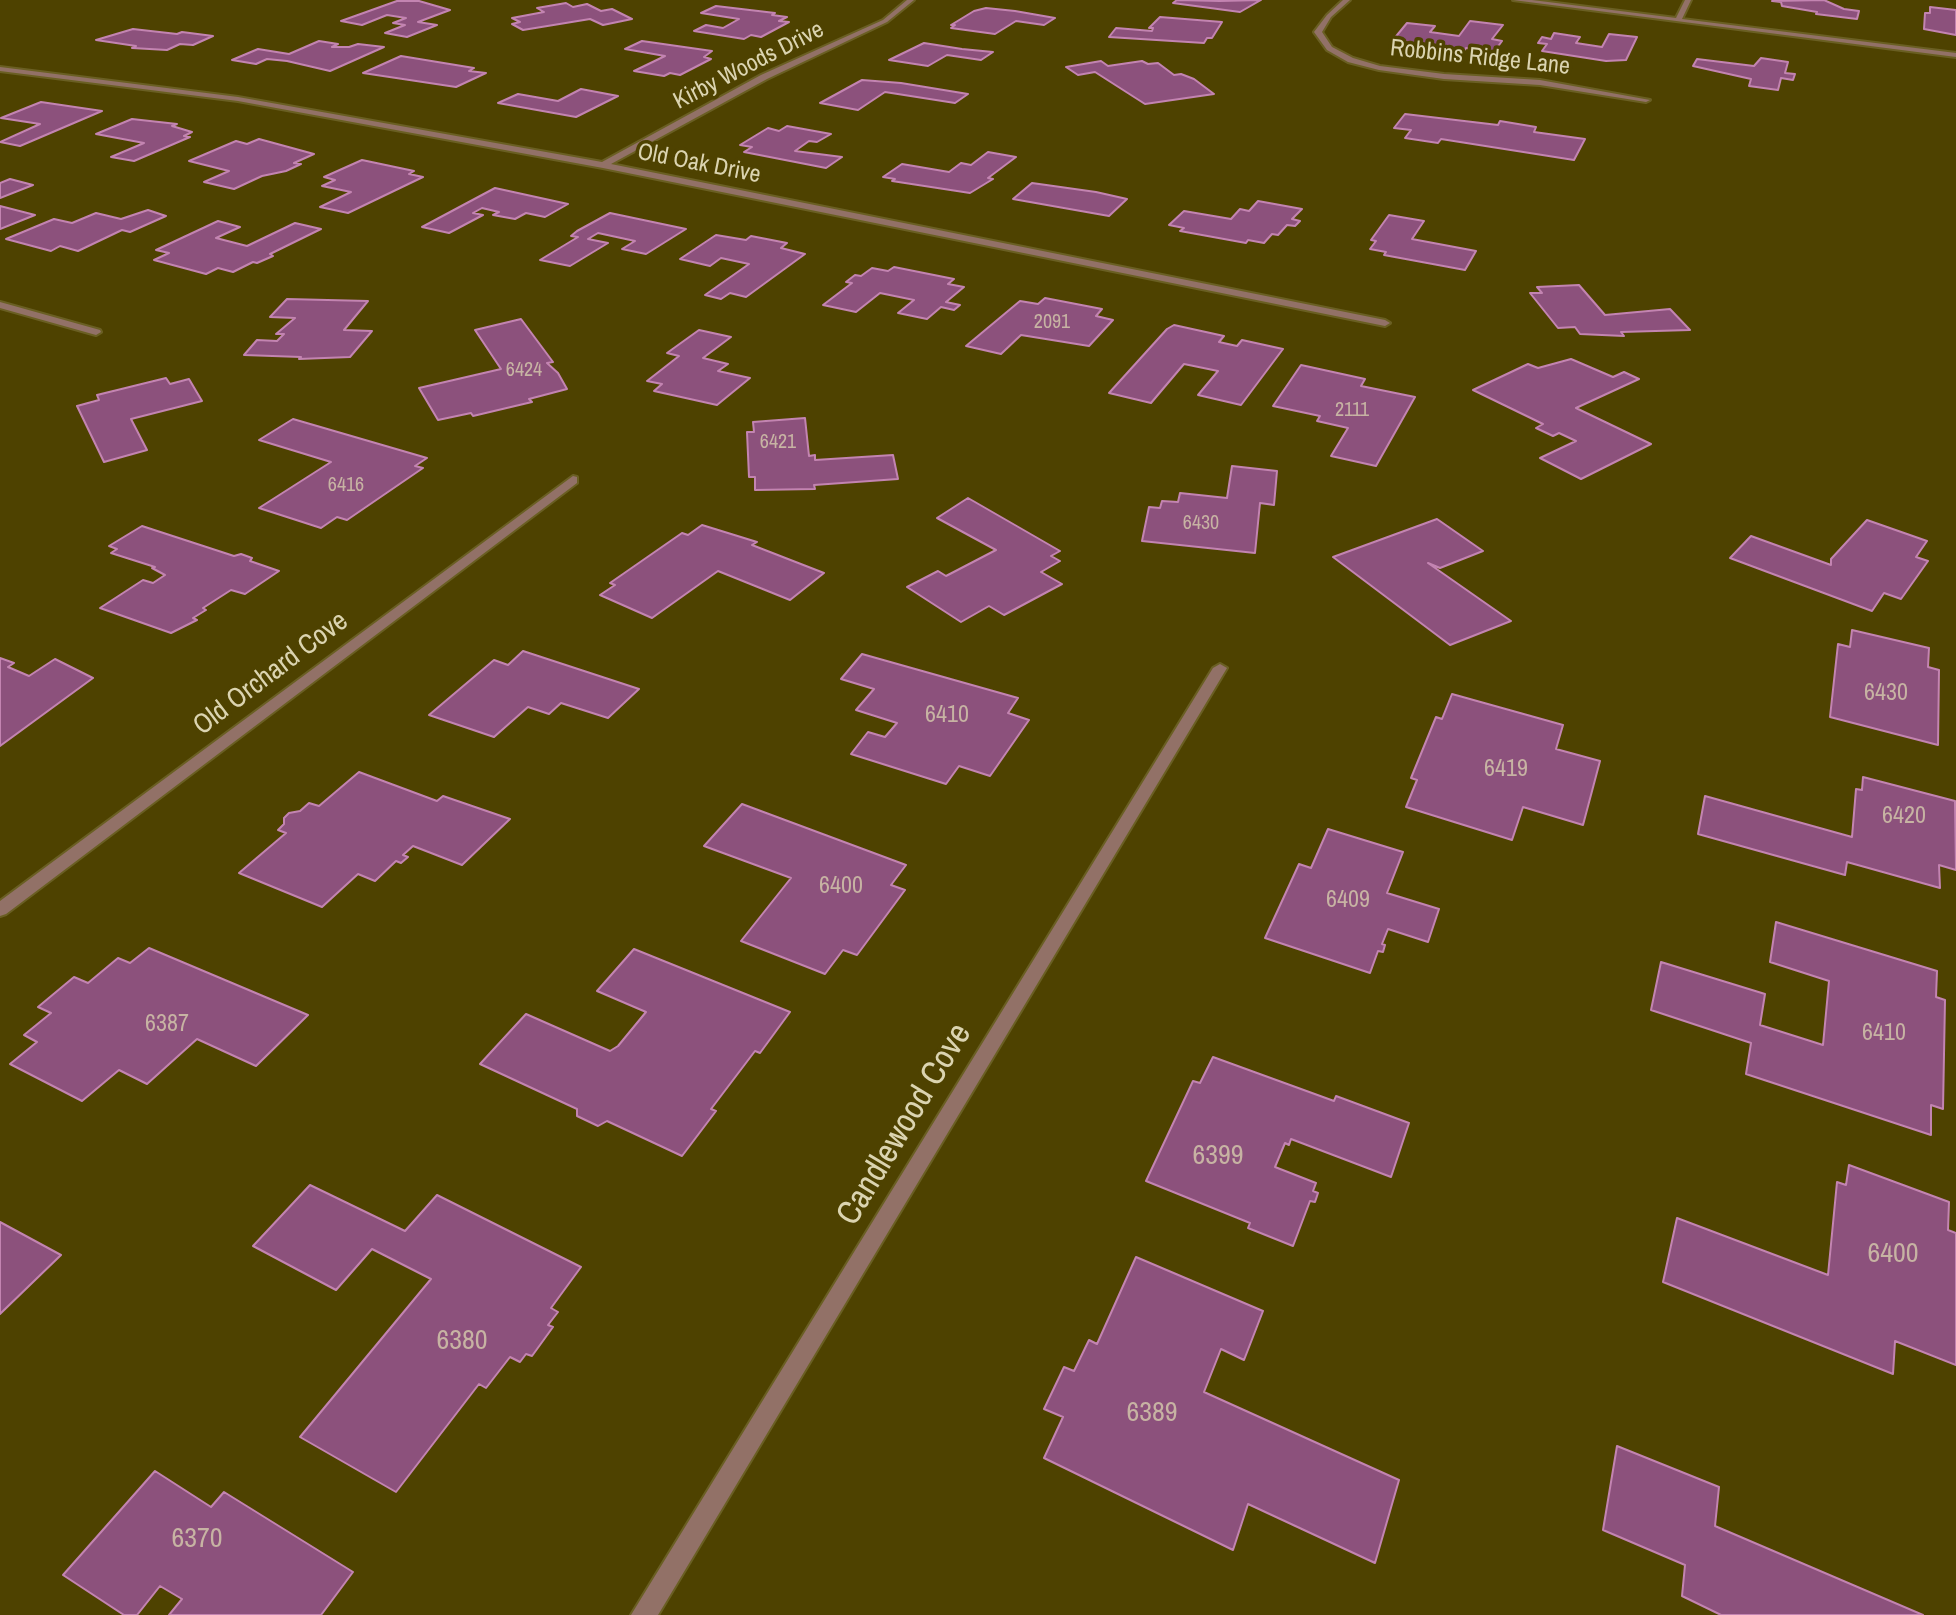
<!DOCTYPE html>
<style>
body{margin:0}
canvas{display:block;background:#4e4200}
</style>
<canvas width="1956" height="1615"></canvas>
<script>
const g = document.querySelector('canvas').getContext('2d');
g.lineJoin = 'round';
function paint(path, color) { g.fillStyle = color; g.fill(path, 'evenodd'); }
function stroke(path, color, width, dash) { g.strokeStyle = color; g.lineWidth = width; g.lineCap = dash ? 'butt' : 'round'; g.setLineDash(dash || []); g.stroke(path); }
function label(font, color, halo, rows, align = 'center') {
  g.font = font + ' "Archivo Narrow",sans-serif'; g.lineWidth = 7; g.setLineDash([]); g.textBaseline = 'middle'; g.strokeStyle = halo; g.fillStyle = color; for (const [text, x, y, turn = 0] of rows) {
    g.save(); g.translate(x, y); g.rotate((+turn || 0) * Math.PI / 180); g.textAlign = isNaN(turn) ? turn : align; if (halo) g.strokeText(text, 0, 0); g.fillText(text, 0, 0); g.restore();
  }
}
const building = new Path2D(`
 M1177,0L1220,1L1261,0L1240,12L1173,3Z
 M1824,0L1844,9L1859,11L1857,19L1816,14L1817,12L1782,6L1781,2L1772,1Z
 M397,1H419L450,10L418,22L437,25L407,37L385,33L405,25L393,23L406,18L387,15L362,25L341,21Z
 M566,3L573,7L587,4L601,11L612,9L632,19L603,25L590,19L523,30L512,24L520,22L512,18L544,12L537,8Z
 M716,6L775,13L772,15L787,17L779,21L789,22L761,37L751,35L744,39L694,31L706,25L723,28L739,19L701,13Z
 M1930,7L1956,10V35L1924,29L1925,13H1930Z
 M986,8L1015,11L1055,18L1044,25L1016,21L995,34L951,28L955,25H951L974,11Z
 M1160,17L1222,22L1212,38H1207L1204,43L1109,37L1116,28L1152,31L1153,28H1149Z
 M1470,21L1503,25L1492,39L1502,41L1494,52L1466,48L1462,54L1402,46L1406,41L1393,40L1407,23L1435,26L1430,32L1459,36Z
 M133,29L177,34L182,32L213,36L193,45L180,44L167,50L132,48L136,46L96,40Z
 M1554,33L1580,37L1576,43L1602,47L1609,34L1637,37L1626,60L1606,61L1542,51L1547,44L1538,43L1542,37L1551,39Z
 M319,41L338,44L332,47H349L358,44L384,47L330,71L287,61L267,59L256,64L232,60L258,49L289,54Z
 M642,41L712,51L704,57L711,59L680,75L670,73L664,76L634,71L665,56L625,49Z
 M924,43L962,49L993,52L981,60L947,55L928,66L889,60Z
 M401,56L474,68L469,71L486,73L456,87L363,73Z
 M1761,58L1788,62L1785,73L1795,74L1793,80L1781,78L1778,90L1749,86L1751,79L1693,66L1697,59L1754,66Z
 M1101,61L1108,66L1142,61L1148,64L1158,63L1174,75L1181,74L1194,79L1214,94L1145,104L1095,72L1078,75L1066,67Z
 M862,80L901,83L968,94L955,103L885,92L858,110L820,103Z
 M581,89L618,96L576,117L498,103L518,94L558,101Z
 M41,102L102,111L20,146L0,142L40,124L1,118Z
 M1405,114L1498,125L1500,121L1536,127L1534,132L1585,139L1574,160L1441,139L1438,143L1405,138L1411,130L1394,128Z
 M132,119L177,124L172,126L192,132L184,136L190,137L134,161L111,157L144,143L96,134Z
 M787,126L831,134L817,142L809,141L795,151L842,157L826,168L744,152L752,147L740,145L768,128L779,131Z
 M259,139L314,154L294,163L301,164L286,171L262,176L234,189L204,182L229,171L189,161L236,141L247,144Z
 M988,152L1016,157L988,178L993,179L970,193L892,181L895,179L883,177L902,164L949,172L961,163L971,165Z
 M362,160L414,171L409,174L423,177L348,213L320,207L351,192L322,186L335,180L324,177Z
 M10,179L33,185L0,198V183Z
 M1032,183L1096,192L1127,199L1109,216L1013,199Z
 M495,188L568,204L545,217L526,213L515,219L493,215L499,212L482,208L473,213L483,215L449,233L422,227Z
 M1258,201L1302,209L1292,219L1300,221L1295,226L1287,225L1278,235L1272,234L1264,243L1248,240L1246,243L1180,231L1184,228L1169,225L1184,211L1231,219L1240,209L1249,211Z
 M0,206L35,215L0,229Z
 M148,210L166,216L130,232L122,230L78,251L60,246L51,251L6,239L54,219L72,223L96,213L121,219Z
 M610,213L686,229L646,254L622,249L635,241L598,233L588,239L608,243L570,266L540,260L578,237L571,236L577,231Z
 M1389,215L1424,221L1412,239L1476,251L1465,270L1384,255L1386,252L1370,249L1376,241L1371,240Z
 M218,221L240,227L216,238L247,246L295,223L321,229L270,254L273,256L257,263L253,262L233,272L218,268L206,274L154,260L169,253L156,250Z
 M716,235L746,240L751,236L787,243L781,248L805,254L746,297L730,293L721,299L705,295L749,264L721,258L710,266L680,259Z
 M894,267L954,279L948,284L964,287L946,302L960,305L954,310L941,307L927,319L898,313L914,300L880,293L856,312L823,305L852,283L846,282L855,275L861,276L872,268L888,271Z
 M1579,285L1605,315L1670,309L1690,330L1621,332L1624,336L1580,334L1575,327L1558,328L1530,293H1542L1537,287Z
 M1045,298L1102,309L1096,316L1113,320L1089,346L1021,335L1001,354L966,346L1020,301L1038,304Z
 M287,299L368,301L344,330L372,331L350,357L299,359L301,357L244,355L257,340L277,341L284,334H276L295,318L270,317Z
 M521,319L553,362L547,363L558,373L567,389L529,399L532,402L473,416L471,413L438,420L419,388L501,369L475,330Z
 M1174,325L1224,336L1219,342L1237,346L1242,340L1283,349L1241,405L1198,395L1218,371L1184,364L1151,403L1109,393L1167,329Z
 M699,330L731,337L703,358L728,364L718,371L750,378L717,405L654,391L662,384L647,381L679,356L667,353Z
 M1571,359L1613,377L1624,372L1639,379L1576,408L1651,444L1581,479L1540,458L1576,441L1559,433L1553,436L1536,428L1543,424L1473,390L1528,364L1538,368Z
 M1301,365L1365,379L1361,386L1415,397L1376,466L1331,456L1348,428L1317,421L1320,416L1273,406Z
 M166,378L170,384L189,379L202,401L131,419L147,450L104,462L77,406L99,400L97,395Z
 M805,418L809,456L815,455V460L893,455L898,479L814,485L815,489L755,490V477H749L747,432H754L753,422Z
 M293,419L427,458L415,466L423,468L347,520L337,517L321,528L259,508L331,462L259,440Z
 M1232,466L1277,471L1274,505L1260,503L1255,553L1142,541L1149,507L1160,508L1162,501L1178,502L1180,493L1227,498Z
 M968,498L1060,551L1051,556L1060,561L1041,572L1062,584L1004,615L989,606L961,622L907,587L938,571L946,576L996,550L937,518Z
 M1437,519L1483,551L1440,568L1428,563L1511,621L1450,645L1333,557Z
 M1867,520L1927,541L1916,557L1928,561L1901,599L1884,593L1872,611L1730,558L1751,536L1831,565V559Z
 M702,525L757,542L752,545L824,573L790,600L718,571L652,618L600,595L615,585L610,583L682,533L688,535Z
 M142,526L234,556L241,554L252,558L250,561L279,571L245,594L231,590L203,608L206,610L193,618L197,620L171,633L100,608L143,580L153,583L165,575L152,568L155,567L111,553L117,549L109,546Z
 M1852,630L1929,648L1928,667L1939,670L1938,745L1830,717L1838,644L1850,647Z
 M523,651L639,689L608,718L561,703L549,714L528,707L494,737L429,715L494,660L508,665Z
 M862,654L1018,698L1008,713L1029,720L990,776L959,766L946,784L851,754L868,732L885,737L897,723L856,710L874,689L841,679Z
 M0,658L14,663L8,667L29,676L55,659L93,678L0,746Z
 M1452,694L1563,725L1556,749L1600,761L1583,825L1523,807L1512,840L1406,807L1417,780L1411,778L1436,717L1442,719Z
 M359,772L437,801L443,796L510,819L462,865L413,846L403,855L408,857L401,863L396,861L375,881L358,874L322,907L239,873L286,833L278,830L284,824V818L289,813L300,811L309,803L319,806Z
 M1863,777L1955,801L1956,870L1939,865L1940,888L1847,862L1845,875L1698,834L1705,796L1852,837L1856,789L1862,790Z
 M742,804L906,865L891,885L905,890L857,955L843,950L825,974L741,941L791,878L704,846Z
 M1328,829L1403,852L1387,893L1439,909L1428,942L1388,929L1382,944L1385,945L1383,952L1378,951L1370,973L1265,938L1299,864L1311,868Z
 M1776,922L1937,971L1936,997L1945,1000L1943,1109L1931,1105V1135L1746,1074L1751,1043L1651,1010L1661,962L1765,994L1760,1025L1823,1045L1829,981L1770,962Z
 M149,948L308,1015L256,1066L197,1039L147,1084L119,1070L82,1101L10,1064L37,1042L24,1035L51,1013L38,1007L74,977L88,983L118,958L130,963Z
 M634,949L790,1012L760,1053L755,1051L711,1109L716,1111L682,1156L607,1121L598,1126L577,1116V1109L480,1064L526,1014L610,1051L618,1046L646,1012L597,991Z
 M1213,1057L1334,1101L1336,1096L1409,1123L1391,1177L1291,1139L1289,1145L1285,1143L1275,1167L1316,1183L1313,1191L1318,1193L1315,1202L1310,1201L1293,1246L1248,1228L1250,1223L1146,1181L1193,1081L1200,1083Z
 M1849,1165L1949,1202L1948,1230L1956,1233V1365L1895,1341L1893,1374L1663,1282L1677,1218L1828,1275L1837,1182L1846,1185Z
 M310,1185L405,1231L437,1195L581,1267L551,1308L558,1312L548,1325L553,1327L532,1356L526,1354L520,1362L510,1357L486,1388L479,1384L396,1492L300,1437L431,1279L372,1249L336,1290L253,1246Z
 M0,1222L61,1255L0,1314Z
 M1136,1257L1263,1311L1244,1360L1221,1349L1204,1392L1399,1480L1375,1563L1248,1504L1233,1550L1044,1458L1063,1417L1044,1409L1064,1367L1074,1371L1089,1340L1097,1344Z
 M1617,1446L1719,1487L1715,1526L1923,1615H1721L1682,1596L1685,1565L1603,1530Z
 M155,1471L211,1507L224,1492L353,1572L321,1615H169L182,1599L160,1586L137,1615H124L63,1575Z`);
const minor = new Path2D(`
 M907,0H914L887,22L767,79L611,164L1385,320L1390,323L1385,326L603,168L238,101L0,71V67L238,97L602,162L761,75L883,20Z
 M1343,0H1350L1331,17L1322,32L1332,47L1353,58L1380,66L1444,74L1540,80L1650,100L1646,102L1540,85L1444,79L1379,70L1348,62L1327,50L1314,32L1327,15Z
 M1513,0H1532L1676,18L1685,0H1691L1682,19L1956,53V57Z
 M0,302L100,330L101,332L96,335L0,308Z
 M573,476L577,477V483L6,914L0,916V901Z
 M1220,664L1227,668L658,1615H631L1213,668Z`);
const farNumbernames = [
 ["2091",1052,323],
 ["6424",524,371],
 ["2111",1352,411],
 ["6421",778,443],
 ["6416",346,486],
 ["6430",1201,524]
];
const farStreetnames = [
 ["Robbins Ridge Lane",1480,58,6],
 ["Kirby Woods Drive",749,66,-27],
 ["Old Oak Drive",699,164,11]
];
const numberNames = [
 ["6430",1886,694],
 ["6410",947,716],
 ["6419",1506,770],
 ["6420",1904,817],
 ["6400",841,887],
 ["6409",1348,901],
 ["6387",167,1025],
 ["6410",1884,1034]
];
const streetNames = [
 ["Old Orchard Cove",271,674,-37]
];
const nearNumbernames = [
 ["6399",1218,1156],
 ["6400",1893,1254],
 ["6380",462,1341],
 ["6389",1152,1413],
 ["6370",197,1539]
];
const nearStreetnames = [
 ["Candlewood Cove",905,1125,-59]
];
paint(building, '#8c517c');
stroke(building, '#c384b1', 2);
stroke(minor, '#6a5f23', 4);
paint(minor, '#927167');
label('20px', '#c7b3a3', null, farNumbernames);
label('24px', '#dbd4b0', '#4e4200', farStreetnames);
label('24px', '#c7b3a3', null, numberNames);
label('28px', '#dbd4b0', '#4e4200', streetNames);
label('28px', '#c7b3a3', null, nearNumbernames);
label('34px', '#dbd4b0', '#4e4200', nearStreetnames);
</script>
